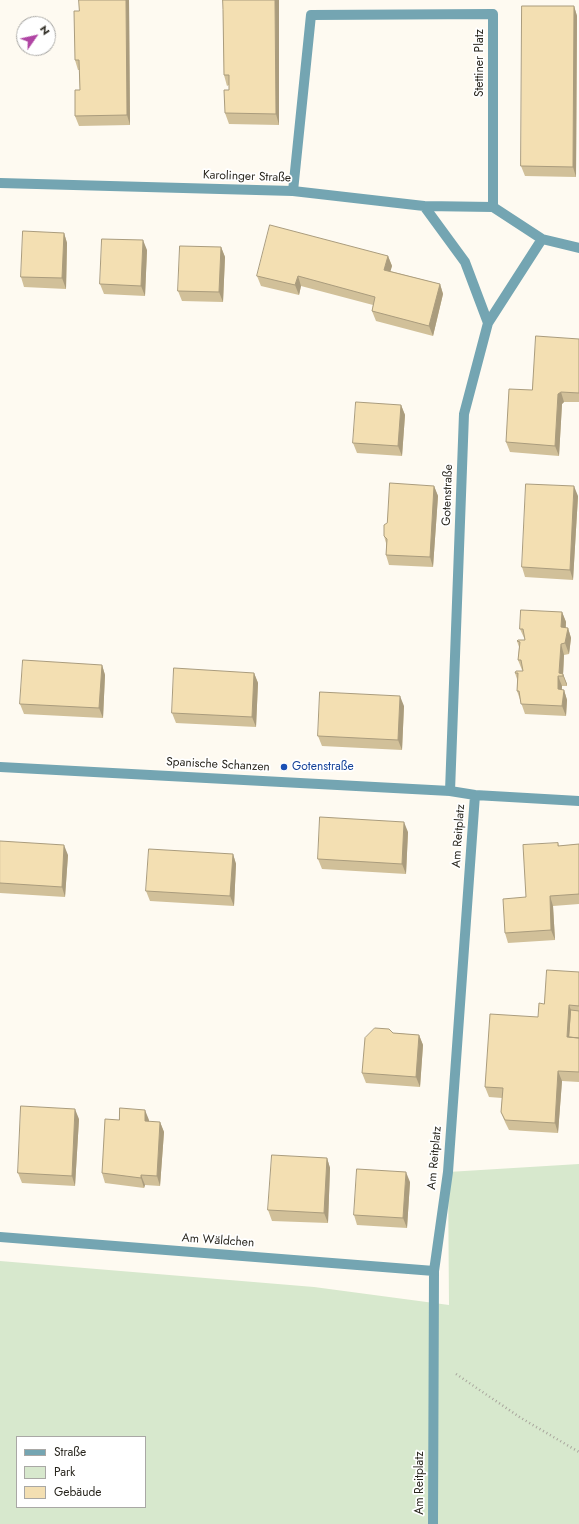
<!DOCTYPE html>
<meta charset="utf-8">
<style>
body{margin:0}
#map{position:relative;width:579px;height:1524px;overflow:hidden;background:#fefaf1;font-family:Jost,sans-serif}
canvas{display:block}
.legend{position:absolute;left:16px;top:1436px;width:130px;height:72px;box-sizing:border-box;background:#fff;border:1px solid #a9a8a5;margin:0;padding:5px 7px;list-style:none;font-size:12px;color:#29261e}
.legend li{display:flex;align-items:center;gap:8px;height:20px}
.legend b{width:20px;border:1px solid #a9a8a5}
.north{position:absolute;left:16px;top:16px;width:40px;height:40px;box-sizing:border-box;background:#fff;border:1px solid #a9a8a5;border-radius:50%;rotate:56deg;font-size:11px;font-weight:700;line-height:16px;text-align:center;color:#29261e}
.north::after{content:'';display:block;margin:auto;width:14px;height:18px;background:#b045a4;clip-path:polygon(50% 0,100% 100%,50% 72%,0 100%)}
</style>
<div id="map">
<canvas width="579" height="1524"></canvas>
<ul class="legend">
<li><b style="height:5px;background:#74a5b2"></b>Straße</li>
<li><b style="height:11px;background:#d7e8cd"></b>Park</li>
<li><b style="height:11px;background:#f3dfb2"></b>Gebäude</li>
</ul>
<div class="north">N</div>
</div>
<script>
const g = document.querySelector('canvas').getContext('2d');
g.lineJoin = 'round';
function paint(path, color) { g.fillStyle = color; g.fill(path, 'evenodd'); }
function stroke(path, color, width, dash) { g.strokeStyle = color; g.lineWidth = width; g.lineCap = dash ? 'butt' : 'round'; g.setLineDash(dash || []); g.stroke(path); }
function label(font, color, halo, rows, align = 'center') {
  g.font = font + ' Jost,sans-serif'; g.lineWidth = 3.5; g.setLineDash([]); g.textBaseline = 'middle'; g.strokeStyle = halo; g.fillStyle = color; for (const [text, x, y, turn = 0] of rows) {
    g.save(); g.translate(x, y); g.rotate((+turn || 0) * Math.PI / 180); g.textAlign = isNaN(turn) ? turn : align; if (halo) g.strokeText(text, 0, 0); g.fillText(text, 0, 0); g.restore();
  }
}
const green = new Path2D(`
 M579,1164V1524H0V1261L314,1287L449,1305L448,1172ZM17,1437H145V1507H17Z`);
const path = new Path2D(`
 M456,1374L521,1418L579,1452`);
const service = new Path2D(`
 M293,191L311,15L493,14V207`);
const minor = new Path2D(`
 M0,183L293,191L424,206L493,207L542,239L579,248
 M424,206L465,262L488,323L464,414L450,791
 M488,323L542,239
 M0,767L450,791L475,795L579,801
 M0,1237L434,1271
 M433,1524L434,1271L448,1172L475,795`);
const wall = new Path2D(`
 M79,0H129L130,125L79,126L75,116L80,90L79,70H78L75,60L79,11Z
 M223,0H279V125L229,124L225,113L229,90V85L227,86L224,75Z
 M574,6L577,16L576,177L525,176L521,166Z
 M64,233L67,243L66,289L24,287L21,277Z
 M221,247L225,257L223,302L182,301L178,291Z
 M147,250L145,296L104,294L100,284Z
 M388,256L392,266L390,271L440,284L443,294L433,336L376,321L372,311L373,305L301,286L299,295L261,286L257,276Z
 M579,339V402H564L562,404L559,456L510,452L506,442L532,390Z
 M401,405L405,415L402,456L357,453L353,443Z
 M434,486L438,496L433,567L389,565L386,555V543L384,536Z
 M578,496L573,580L525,577L522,567Z
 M562,612L566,622V628H568L571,638L569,654L564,655L563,674L567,684V686H562V690H564L567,700L566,716L525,714L517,691V679L515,673L523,671L522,670L518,660L519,647L517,641L525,640L520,629Z
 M102,665L105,675L103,718L24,714L20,704Z
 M254,673L258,683L256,727L176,723L172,713Z
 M404,706L402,750L322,746L318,736Z
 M408,832L406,874L322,869L318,859Z
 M0,841L68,855L65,897L0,893Z
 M558,843L559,846L579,844V904L553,906L555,940L508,943L505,933Z
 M233,854L236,864L234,906L150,901L146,891Z
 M579,972V1082L562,1081L558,1133L509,1130L505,1122L501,1112L502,1098L489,1097L485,1087L538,1017Z
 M393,1033L419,1035L423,1045L420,1087L366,1083L362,1073Z
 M79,1119L75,1186L22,1183L18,1173Z
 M119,1120H149V1122H160L164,1132L160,1186L145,1185L144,1188L105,1183L102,1173Z
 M327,1158L330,1168L328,1223L272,1221L268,1210Z
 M410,1182L407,1228L357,1225L354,1215Z`);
const shadedWall = new Path2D(`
 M126,0H129L130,125L127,115Z
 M275,0H279V125L276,114Z
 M574,6L577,16L576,177L573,167Z
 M64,233L67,243L66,289L62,278Z
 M143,240L147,250L145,296L141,286Z
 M221,247L225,257L223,302L219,292Z
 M388,256L392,266L388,280L384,270Z
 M298,276L301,286L299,295L295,285Z
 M440,284L443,294L433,336L429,326Z
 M561,392L564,402L562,404L559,456L555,446L558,394Z
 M401,405L405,415L402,456L398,446Z
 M434,486L438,496L433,567L430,557Z
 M574,486L578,496L573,580L570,570Z
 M562,612L566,622L565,637L561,627Z
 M568,628L571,638L569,654L565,643Z
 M561,644L564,655L563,676L559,673Z
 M102,665L105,675L103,718L99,708Z
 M254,673L258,683L256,727L252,717Z
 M563,674L567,684V686L563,676Z
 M558,676L562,686L561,699L558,689Z
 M564,690L567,700L566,716L562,706Z
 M400,696L404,706L402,750L398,740Z
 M404,822L408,832L406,874L402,864Z
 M64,845L68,855L65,897L62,887Z
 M233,854L236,864L234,906L230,896Z
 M550,896L553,906L555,940L551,930Z
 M569,1005L573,1015L571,1042L567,1037Z
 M419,1035L423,1045L420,1087L416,1077Z
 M558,1071L562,1081L558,1133L555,1123Z
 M75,1109L79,1119L75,1186L72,1176Z
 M145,1110L149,1120V1132L145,1121Z
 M160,1122L164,1132L160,1186L157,1176Z
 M327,1158L330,1168L328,1223L324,1213Z
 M406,1172L410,1182L407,1228L403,1218Z
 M141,1175L145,1185L144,1188L141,1178Z`);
const building = new Path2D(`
 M79,0H126L127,115L75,116V90H80L79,60H75L74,11H79Z
 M223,0H275L276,114L225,113L224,90H229V75H224L223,10Z
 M522,6H574L573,167L521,166Z
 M270,225L388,256L384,270L440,284L429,326L372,311L375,297L298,276L295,285L257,276Z
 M23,231L64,233L62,278L21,277Z
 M102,239L143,240L141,286L100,284Z
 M180,246L221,247L219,292L178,291Z
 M536,336L579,339V393L561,392L558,394L555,446L506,442L509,389L532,390Z
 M356,402L401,405L398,446L353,443Z
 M390,483L434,486L430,557L386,555L387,539L384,536V525L387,523Z
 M526,484L574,486L570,570L522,567Z
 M521,610L562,612L561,627L568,628L565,643L561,644L559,673L563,674V676H558V689L564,690L562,706L521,704L519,691H517L518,673H515L516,671H523L521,660H518L520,642L517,641L518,640H525L523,629H520Z
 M23,660L102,665L99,708L20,704Z
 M174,668L254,673L252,717L172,713Z
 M320,692L400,696L398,740L318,736Z
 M320,817L404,822L402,864L318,859Z
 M0,841L64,845L62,887L0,883Z
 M558,843V846L579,844V894L550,896L551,930L505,933L503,899L526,897L523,845Z
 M149,849L233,854L230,896L146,891Z
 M547,970L579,972V1006L569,1005L567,1037L579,1038V1072L558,1071L555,1123L505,1120L501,1112L503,1088L485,1087L490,1014L538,1017L539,1003L544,1004Z
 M571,1010L579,1011V1038L569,1037Z
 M375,1028L389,1029L393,1033L419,1035L416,1077L362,1073L365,1038Z
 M21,1106L75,1109L72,1176L18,1173Z
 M120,1108L145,1110V1121L160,1122L157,1176L141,1175V1178L102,1173L105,1119L119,1120Z
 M272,1155L327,1158L324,1213L268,1210Z
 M357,1169L406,1172L403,1218L354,1215Z`);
const markers = [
 [284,767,4,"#1a4fb4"]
];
const streetNames = [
 ["Stettiner Platz",480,63,-90],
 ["Karolinger Straße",247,177,2],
 ["Gotenstraße",448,495,-88],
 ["Spanische Schanzen",218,765,3],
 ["Am Reitplatz",459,836,-86],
 ["Am Reitplatz",435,1158,-85],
 ["Am Wäldchen",218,1241,4],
 ["Am Reitplatz",420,1483,-90]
];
const transitNames = [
 ["Gotenstraße",292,767]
];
paint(green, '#d7e8cd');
stroke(path, '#a8a59c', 2.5, [1, 3]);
stroke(service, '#74a5b2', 10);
stroke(minor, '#74a5b2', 10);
paint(wall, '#d1c099');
paint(shadedWall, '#aa9c7d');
paint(building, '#f3dfb2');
stroke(building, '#aa9c7d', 1);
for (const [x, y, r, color] of markers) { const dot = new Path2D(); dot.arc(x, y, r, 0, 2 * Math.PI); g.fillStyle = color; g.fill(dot); stroke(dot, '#fff', 1.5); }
label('12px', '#29261e', '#fff', streetNames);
label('12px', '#164399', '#fff', transitNames, 'left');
</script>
